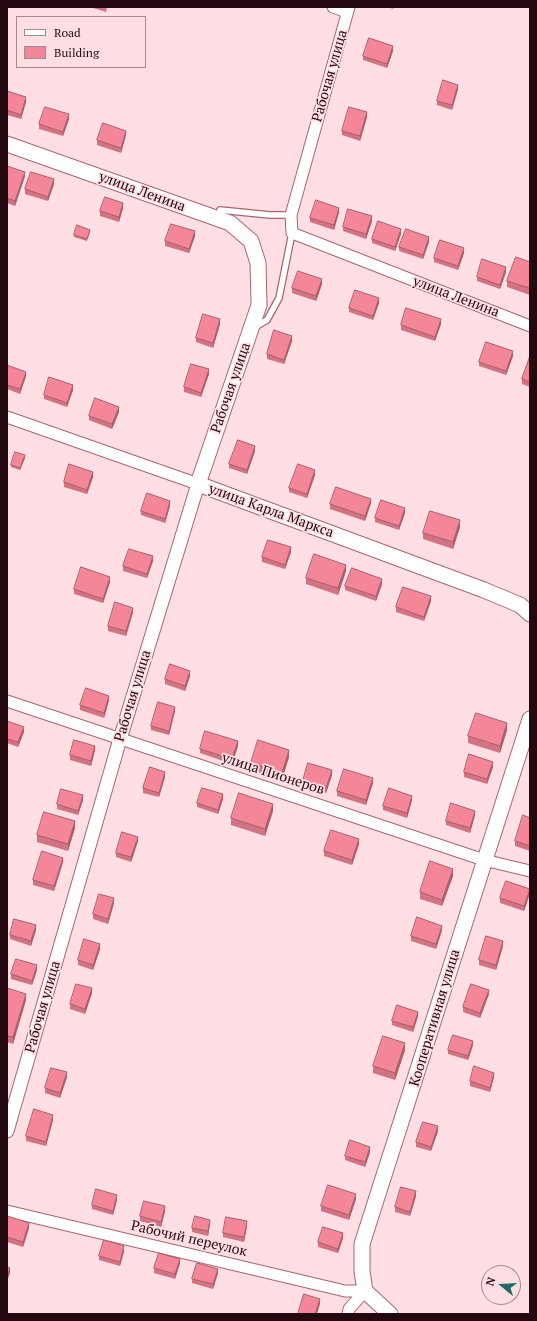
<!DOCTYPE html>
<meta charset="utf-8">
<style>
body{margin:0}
#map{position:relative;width:537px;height:1321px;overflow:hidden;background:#ffdfe3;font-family:"PT Serif",serif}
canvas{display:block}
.frame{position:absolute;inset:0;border:8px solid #23090f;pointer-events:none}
.legend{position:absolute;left:16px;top:16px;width:130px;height:52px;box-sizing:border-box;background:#ffdfe3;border:1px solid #a7898e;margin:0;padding:5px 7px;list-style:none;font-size:12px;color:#23090f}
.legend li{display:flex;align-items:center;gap:8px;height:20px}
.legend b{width:20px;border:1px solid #a7898e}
.north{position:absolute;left:481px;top:1265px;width:40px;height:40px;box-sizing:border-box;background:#ffdfe3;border:1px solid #a7898e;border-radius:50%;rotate:288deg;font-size:11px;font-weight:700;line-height:16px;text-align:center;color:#23090f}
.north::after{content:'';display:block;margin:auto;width:14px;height:18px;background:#206b67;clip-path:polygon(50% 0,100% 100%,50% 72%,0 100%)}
</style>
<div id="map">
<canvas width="537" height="1321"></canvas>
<div class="frame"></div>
<ul class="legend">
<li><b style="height:5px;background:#fff"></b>Road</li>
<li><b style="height:11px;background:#f48699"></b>Building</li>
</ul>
<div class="north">N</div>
</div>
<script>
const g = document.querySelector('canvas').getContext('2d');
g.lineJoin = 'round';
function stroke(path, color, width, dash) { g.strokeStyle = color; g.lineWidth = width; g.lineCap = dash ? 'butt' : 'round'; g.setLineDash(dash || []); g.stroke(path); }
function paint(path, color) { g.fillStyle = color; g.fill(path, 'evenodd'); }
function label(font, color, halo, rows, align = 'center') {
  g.font = font + ' "PT Serif",serif'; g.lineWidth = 3.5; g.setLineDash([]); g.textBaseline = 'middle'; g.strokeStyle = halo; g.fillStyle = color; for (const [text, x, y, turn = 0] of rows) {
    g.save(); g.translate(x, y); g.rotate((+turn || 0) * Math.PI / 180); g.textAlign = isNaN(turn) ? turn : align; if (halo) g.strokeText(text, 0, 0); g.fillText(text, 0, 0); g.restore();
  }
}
const service = new Path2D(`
 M217,218L220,210L270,215H291
 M255,327L267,320L279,298L292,233`);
const minor = new Path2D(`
 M333,7L347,12
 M349,7L291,215L292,233L530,326
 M7,417L198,484
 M7,701L484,860L530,871
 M7,1211L345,1291H365
 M348,1314L349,1309L365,1291`);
const tertiary = new Path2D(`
 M7,1131L120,739L198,484`);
const secondary = new Path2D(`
 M7,144L230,223L251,241L258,263L259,305L198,484L484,590L520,605L530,614
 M390,1314L365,1291L362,1271V1244L530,719`);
const wall = new Path2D(`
 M90,7H107L106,12Z
 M387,7H394L393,9Z
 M393,51L387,68L363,60V56Z
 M458,89L452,110L437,105V101Z
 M7,91L26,102L21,119L7,115Z
 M367,117L360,141L342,135V131Z
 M69,119L63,136L39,129V124Z
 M126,135L121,153L97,145V140Z
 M7,166L25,176L15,206L7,203Z
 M54,184L48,201L25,194V189Z
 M123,208L119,222L100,216V211Z
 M339,212L334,230L310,222V218Z
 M372,221L366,239L343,231V227Z
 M90,232L87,241L74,237V235Z
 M401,234L395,251L372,243V239Z
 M195,236L189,253L165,246V241Z
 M429,242L423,259L399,251V247Z
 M464,253L458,270L434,262V258Z
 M530,262V295L507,287V281Z
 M506,272L500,289L477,281V277Z
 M322,284L316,301L292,293V288Z
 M379,303L373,320L349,312V308Z
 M220,324L213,348L196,342V338Z
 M441,324L435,341L401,330V325Z
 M292,341L284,364L267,359V354Z
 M513,356L506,375L479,366V362Z
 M530,356V387L522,384V379Z
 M7,365L26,376L20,394L7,389Z
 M209,374L201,397L184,392V387Z
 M73,390L67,407L44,399V395Z
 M119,412L112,429L89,420V416Z
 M255,451L247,474L229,468V464Z
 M25,458L20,470L11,467V465Z
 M315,475L307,498L289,492V488Z
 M93,477L87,494L64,487V482Z
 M371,503L365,521L330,509V504Z
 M170,506L165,523L141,515V511Z
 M405,513L399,530L375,522V518Z
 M460,527L453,549L423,539V533Z
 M291,552L285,569L262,562V557Z
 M153,561L147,578L123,571V566Z
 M346,571L338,595L306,584V578Z
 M110,582L103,603L74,594V589Z
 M382,584L376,601L345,590V586Z
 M431,601L424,621L396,612V607Z
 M133,612L126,636L108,631V626Z
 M190,676L185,691L165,684V679Z
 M109,700L104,718L80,710V705Z
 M175,711L169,735L151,730V726Z
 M7,721L24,732L18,747L7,743Z
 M507,730L500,753L468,743V736Z
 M238,746L232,764L200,753V749Z
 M95,750L91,766L70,760V755Z
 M289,757L282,780L251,770V763Z
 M493,767L487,784L464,777V772Z
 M332,775L326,793L303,785V781Z
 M165,777L159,797L143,793V788Z
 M373,783L366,805L337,796V791Z
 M223,799L218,814L197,807V803Z
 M83,800L78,815L57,809V804Z
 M412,800L407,818L383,810V806Z
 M273,811L265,836L231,825V818Z
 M475,815L470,833L446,825V821Z
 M530,818V851L515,846V841Z
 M75,828L68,851L37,842V835Z
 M138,841L131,862L116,857V853Z
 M359,844L352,865L324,856V851Z
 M63,862L54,891L33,885V880Z
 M453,876L442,906L420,899V892Z
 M530,893L524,911L500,903V898Z
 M114,903L108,924L93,919V914Z
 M36,930L31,946L10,939V935Z
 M442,930L436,949L411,941V936Z
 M503,946L496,970L479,965V960Z
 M100,949L93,970L78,965V960Z
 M37,970L32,985L11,979V974Z
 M7,988L26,1000L13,1044L7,1042Z
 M92,993L85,1014L70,1009V1004Z
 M489,994L480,1018L463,1012V1007Z
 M418,1016L413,1032L392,1025V1021Z
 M473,1045L468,1060L448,1054V1050Z
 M405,1050L395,1080L373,1073V1066Z
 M67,1077L60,1098L45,1093V1088Z
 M494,1077L490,1092L470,1086V1081Z
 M53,1120L46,1146L26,1141V1136Z
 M438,1131L431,1151L416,1147V1142Z
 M370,1152L365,1167L345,1160V1156Z
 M416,1196L410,1216L395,1212V1207Z
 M356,1199L349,1220L321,1211V1206Z
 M117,1200L113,1215L92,1209V1205Z
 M165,1211L161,1227L140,1221V1216Z
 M7,1216L29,1228L23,1247L7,1242Z
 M210,1224L208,1236L192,1232V1228Z
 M247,1226L244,1242L223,1237V1233Z
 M343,1238L338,1253L318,1247V1242Z
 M124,1251L120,1266L99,1260V1256Z
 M180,1263L175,1279L154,1273V1268Z
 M218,1273L213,1289L192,1283V1279Z`);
const shadedWall = new Path2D(`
 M393,46V51L387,68V64Z
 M458,85V89L452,110V105Z
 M26,97V102L21,119V115Z
 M367,112V117L360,141V136Z
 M69,114V119L63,136V132Z
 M126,131V135L121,153V148Z
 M25,172V176L15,206V201Z
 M54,179V184L48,201V197Z
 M123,203V208L119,222V217Z
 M339,208V212L334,230V225Z
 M372,216V221L366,239V234Z
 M401,229V234L395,251V247Z
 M195,231V236L189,253V249Z
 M429,237V242L423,259V255Z
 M464,248V253L458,270V266Z
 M506,267V272L500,289V285Z
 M322,279V284L316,301V296Z
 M379,298V303L373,320V316Z
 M220,319V324L213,348V343Z
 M441,319V324L435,341V337Z
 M292,336V341L284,364V360Z
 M513,351V356L506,375V371Z
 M209,369V374L201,397V393Z
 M26,372V376L20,394V389Z
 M73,385V390L67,407V403Z
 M119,407V412L112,429V424Z
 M255,446V451L247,474V470Z
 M25,455V458L20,470V468Z
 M315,470V475L307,498V494Z
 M93,472V477L87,494V490Z
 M371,499V503L365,521V516Z
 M170,501V506L165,523V519Z
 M405,508V513L399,530V526Z
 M460,520V527L453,549V542Z
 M291,547V552L285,569V565Z
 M153,556V561L147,578V574Z
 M346,565V571L338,595V588Z
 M110,577V582L103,603V599Z
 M382,579V584L376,601V596Z
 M431,596V601L424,621V617Z
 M133,608V612L126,636V631Z
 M190,671V676L185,691V686Z
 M109,696V700L104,718V713Z
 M175,707V711L169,735V731Z
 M507,723V730L500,753V746Z
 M24,727V732L18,747V742Z
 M238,741V746L232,764V759Z
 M95,746V750L91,766V761Z
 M289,750V757L282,780V773Z
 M493,762V767L487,784V779Z
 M332,770V775L326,793V788Z
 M165,772V777L159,797V793Z
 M373,778V783L366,805V800Z
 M223,794V799L218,814V810Z
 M83,795V800L78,815V811Z
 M412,796V800L407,818V813Z
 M273,804V811L265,836V829Z
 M475,811V815L470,833V828Z
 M75,821V828L68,851V844Z
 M138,837V841L131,862V857Z
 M359,839V844L352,865V860Z
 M63,858V862L54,891V886Z
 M453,869V876L442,906V900Z
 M530,889V893L524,911V906Z
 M114,898V903L108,924V919Z
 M36,925V930L31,946V941Z
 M442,926V930L436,949V944Z
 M503,941V946L496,970V965Z
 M100,944V949L93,970V965Z
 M37,965V970L32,985V981Z
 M92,988V993L85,1014V1009Z
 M489,990V994L480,1018V1013Z
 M26,994V1000L13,1044V1037Z
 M418,1012V1016L413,1032V1027Z
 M473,1041V1045L468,1060V1056Z
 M405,1043V1050L395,1080V1073Z
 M67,1072V1077L60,1098V1093Z
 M494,1073V1077L490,1092V1088Z
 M53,1115V1120L46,1146V1142Z
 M438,1126V1131L431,1151V1147Z
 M370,1147V1152L365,1167V1162Z
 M416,1191V1196L410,1216V1212Z
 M356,1194V1199L349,1220V1215Z
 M117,1195V1200L113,1215V1211Z
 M165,1206V1211L161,1227V1222Z
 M210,1220V1224L208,1236V1231Z
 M247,1221V1226L244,1242V1237Z
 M29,1223V1228L23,1247V1242Z
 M343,1233V1238L338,1253V1249Z
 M124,1246V1251L120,1266V1262Z
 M180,1259V1263L175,1279V1274Z
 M10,1268V1273L7,1281V1276Z
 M218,1269V1273L213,1289V1284Z
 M320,1299V1304L317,1314H315Z`);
const building = new Path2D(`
 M369,38L393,46L387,64L363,56Z
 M443,80L458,85L452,105L437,101Z
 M7,91L26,97L21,115L7,110Z
 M45,107L69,114L63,132L39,124Z
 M349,107L367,112L360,136L342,131Z
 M103,123L126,131L121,148L97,140Z
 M7,166L25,172L15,201L7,198Z
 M31,172L54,179L48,197L25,189Z
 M105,197L123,203L119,217L100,211Z
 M316,200L339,208L334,225L310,218Z
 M348,209L372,216L366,234L343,227Z
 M378,221L401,229L395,247L372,239Z
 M171,224L195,231L189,249L165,241Z
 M77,225L90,230L87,239L74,235Z
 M406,229L429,237L423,255L399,247Z
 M440,240L464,248L458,266L434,258Z
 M516,257L530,262V288L507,281Z
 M482,259L506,267L500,285L477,277Z
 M298,271L322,279L316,296L292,288Z
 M355,290L379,298L373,316L349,308Z
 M406,308L441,319L435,337L401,325Z
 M203,314L220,319L213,343L196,338Z
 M274,330L292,336L284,360L267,354Z
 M486,342L513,351L506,371L479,362Z
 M530,356V382L522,379Z
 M191,364L209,369L201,393L184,387Z
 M7,365L26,372L20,389L7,385Z
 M49,377L73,385L67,403L44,395Z
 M95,398L119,407L112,424L89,416Z
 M238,440L255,446L247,470L229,464Z
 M15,452L25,455L20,468L11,465Z
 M69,464L93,472L87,490L64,482Z
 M298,464L315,470L307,494L289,488Z
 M336,487L371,499L365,516L330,504Z
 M147,493L170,501L165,519L141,511Z
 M381,500L405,508L399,526L375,518Z
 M430,511L460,520L453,542L423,533Z
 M268,540L291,547L285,565L262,557Z
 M129,549L153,556L147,574L123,566Z
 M314,554L346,565L338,588L306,578Z
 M81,567L110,577L103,599L74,589Z
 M352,568L382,579L376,596L345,586Z
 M403,587L431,596L424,617L396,607Z
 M115,602L133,608L126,631L108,626Z
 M170,664L190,671L185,686L165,679Z
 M86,688L109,696L104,713L80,705Z
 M158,702L175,707L169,731L151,726Z
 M476,713L507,723L500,746L468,736Z
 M7,721L24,727L18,742L7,739Z
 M205,731L238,741L232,759L200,749Z
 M74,740L95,746L91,761L70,755Z
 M258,740L289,750L282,773L251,763Z
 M469,754L493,762L487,779L464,772Z
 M308,763L332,770L326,788L303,781Z
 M150,767L165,772L159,793L143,788Z
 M344,769L373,778L366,800L337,791Z
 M202,788L223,794L218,810L197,803Z
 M389,788L412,796L407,813L383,806Z
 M61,789L83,795L78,811L57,804Z
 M239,793L273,804L265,829L231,818Z
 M451,803L475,811L470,828L446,821Z
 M44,812L75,821L68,844L37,835Z
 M523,815L530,818V846L515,841Z
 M331,830L359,839L352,860L324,851Z
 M122,832L138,837L131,857L116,853Z
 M42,851L63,858L54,886L33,880Z
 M430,861L453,869L442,900L420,892Z
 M506,881L530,889L524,906L500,898Z
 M99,894L114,898L108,919L93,914Z
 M417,917L442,926L436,944L411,936Z
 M14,919L36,925L31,941L10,935Z
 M486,936L503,941L496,965L479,960Z
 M84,939L100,944L93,965L78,960Z
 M16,959L37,965L32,981L11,974Z
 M76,984L92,988L85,1009L70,1004Z
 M471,984L489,990L480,1013L463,1007Z
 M7,988L26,994L13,1037L7,1036Z
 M397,1005L418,1012L413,1027L392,1021Z
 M453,1035L473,1041L468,1056L448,1050Z
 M383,1036L405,1043L395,1073L373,1066Z
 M474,1066L494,1073L490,1088L470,1081Z
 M51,1068L67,1072L60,1093L45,1088Z
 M34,1109L53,1115L46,1142L26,1136Z
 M423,1122L438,1126L431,1147L416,1142Z
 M350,1140L370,1147L365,1162L345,1156Z
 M328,1185L356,1194L349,1215L321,1206Z
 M401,1187L416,1191L410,1212L395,1207Z
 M96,1189L117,1195L113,1211L92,1205Z
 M144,1201L165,1206L161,1222L140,1216Z
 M7,1216L29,1223L23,1242L7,1237Z
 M195,1216L210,1220L208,1231L192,1228Z
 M226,1217L247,1221L244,1237L223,1233Z
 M323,1227L343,1233L338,1249L318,1242Z
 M104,1240L124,1246L120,1262L99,1256Z
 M159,1253L180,1259L175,1274L154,1268Z
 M197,1263L218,1269L213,1284L192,1279Z
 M7,1267L10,1268L7,1276Z
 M304,1294L320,1299L315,1314H298Z`);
const streetNames = [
 ["Рабочая улица",330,76,-74],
 ["улица Ленина",142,192,20],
 ["улица Ленина",456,297,21],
 ["Рабочая улица",231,388,-71],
 ["улица Карла Маркса",271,511,20],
 ["Рабочая улица",133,696,-73],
 ["улица Пионеров",273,774,18],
 ["Рабочая улица",43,1007,-74],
 ["Кооперативная улица",435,1018,-73],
 ["Рабочий переулок",189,1239,13]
];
stroke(service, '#a96570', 8);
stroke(minor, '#a96570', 13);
stroke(tertiary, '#a96570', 15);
stroke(secondary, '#a96570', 17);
stroke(service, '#fff', 5.5);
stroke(minor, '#fff', 11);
stroke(tertiary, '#fff', 13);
stroke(secondary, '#fff', 15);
paint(wall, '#d27384');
paint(shadedWall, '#ab5e6b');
paint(building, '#f48699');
stroke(building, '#ab5e6b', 1);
label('14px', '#23090f', '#ffdfe3', streetNames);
</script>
